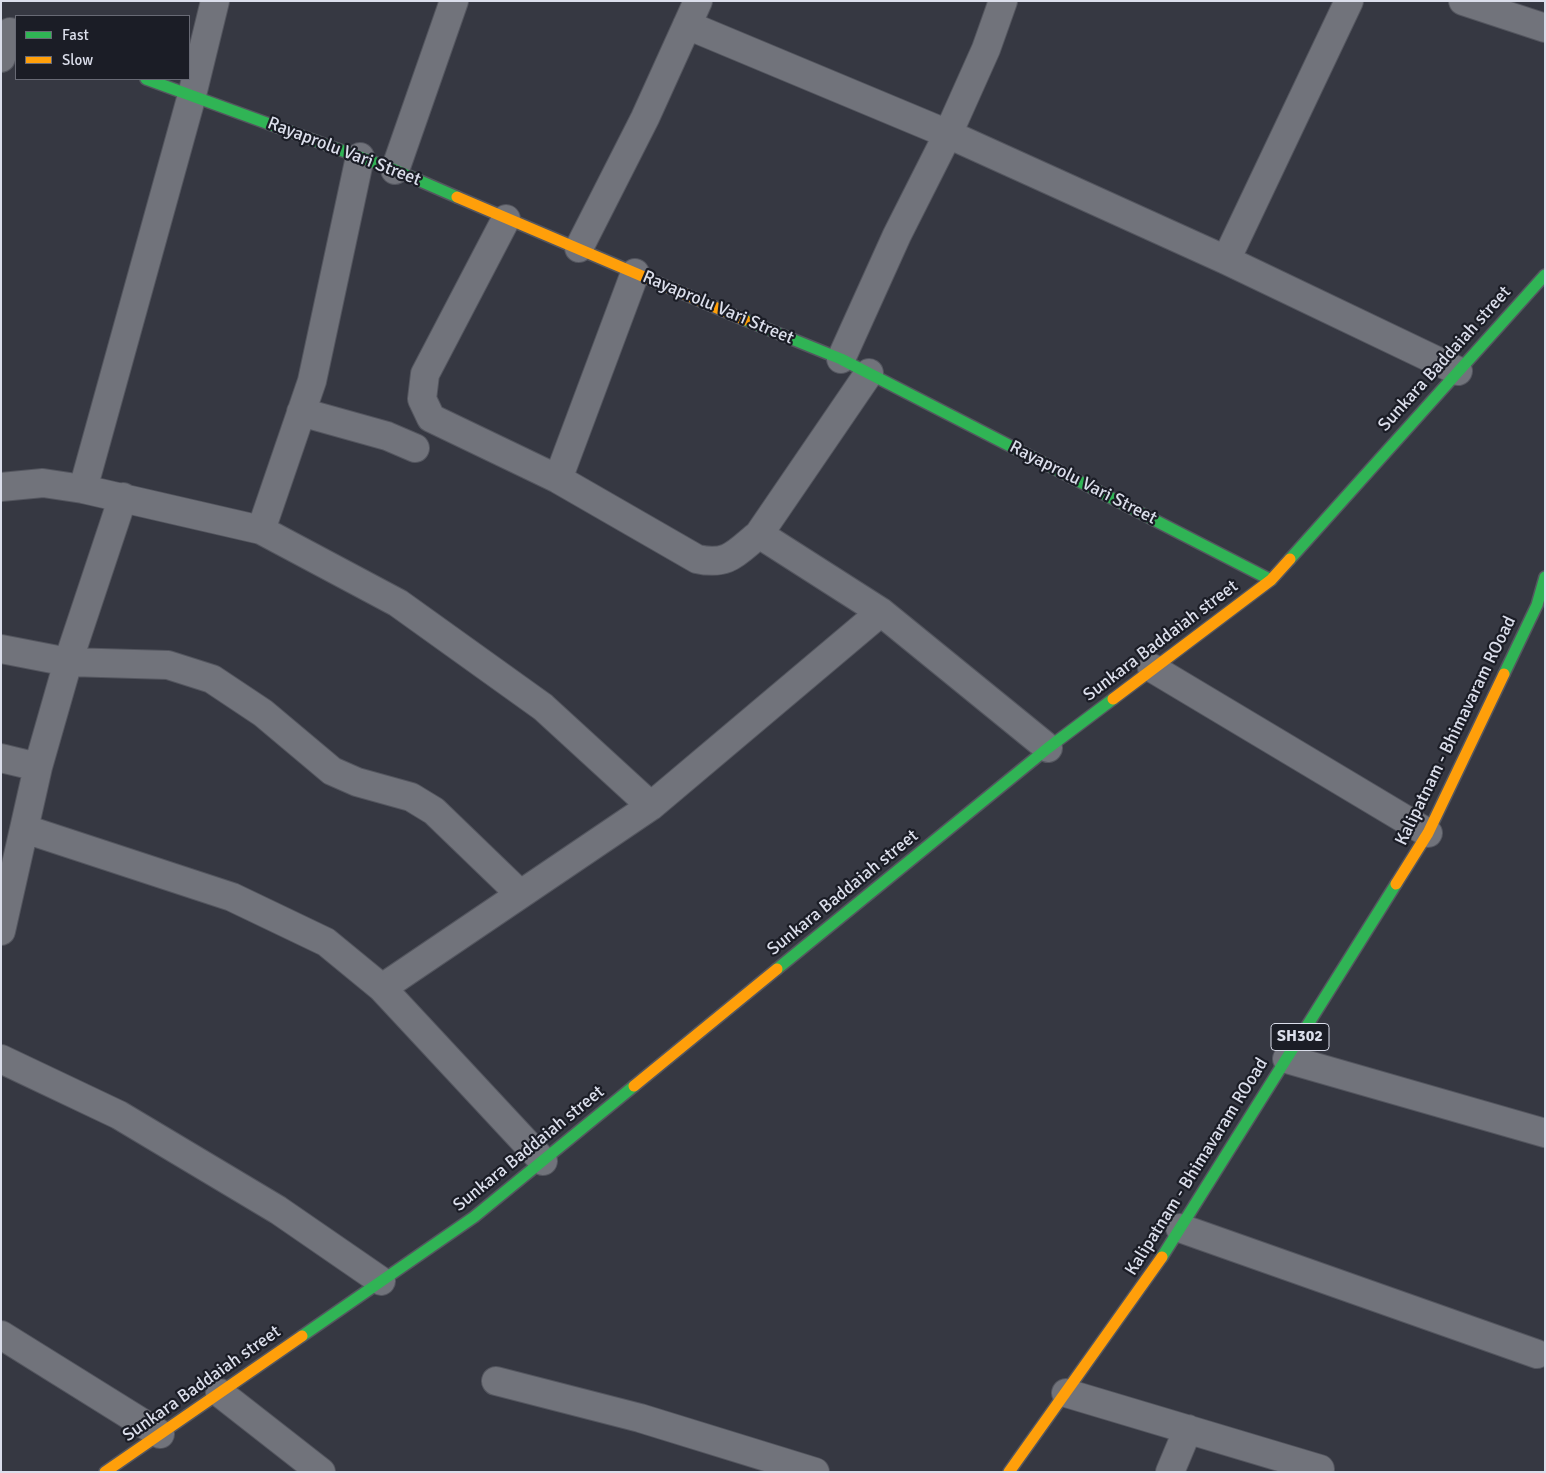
<!DOCTYPE html>
<style>
body{margin:0}
#map{position:relative;width:1546px;height:1473px;overflow:hidden;background:#363842;font-family:Signika,sans-serif}
canvas{display:block}
.frame{position:absolute;inset:0;border:2px solid #dbdeeb;pointer-events:none}
.legend{position:absolute;left:15px;top:15px;width:175px;height:65px;box-sizing:border-box;background:#1b1d26;border:1px solid #686a75;margin:0;padding:6px 9px;list-style:none;font-size:15px;color:#dbdeeb}
.legend li{display:flex;align-items:center;gap:10px;height:25px}
.legend b{width:25px;border:1px solid #686a75}
</style>
<div id="map">
<canvas width="1546" height="1473"></canvas>
<div class="frame"></div>
<ul class="legend">
<li><b style="height:6px;background:#30b455"></b>Fast</li>
<li><b style="height:6px;background:#ff9f0a"></b>Slow</li>
</ul>
</div>
<script>
const g = document.querySelector('canvas').getContext('2d');
g.lineJoin = 'round';
function stroke(path, color, width, dash) { g.strokeStyle = color; g.lineWidth = width; g.lineCap = dash ? 'butt' : 'round'; g.setLineDash(dash || []); g.stroke(path); }
function label(font, color, halo, rows, align = 'center') {
  g.font = font + ' Signika,sans-serif'; g.lineWidth = 4.5; g.setLineDash([]); g.textBaseline = 'middle'; g.strokeStyle = halo; g.fillStyle = color; for (const [text, x, y, turn = 0] of rows) {
    g.save(); g.translate(x, y); g.rotate((+turn || 0) * Math.PI / 180); g.textAlign = isNaN(turn) ? turn : align; if (halo) g.strokeText(text, 0, 0); g.fillText(text, 0, 0); g.restore();
  }
}
const street = new Path2D(`
 M1463,1L1545,28
 M687,25L948,134L1226,260L1458,371
 M1,58L10,32
 M395,170L454,1
 M506,219L425,374L422,399L431,418L558,479L697,559C728,566 736,553 759,534L881,612L1048,748
 M579,248L645,118L698,1
 M1226,260L1349,1
 M841,359L897,235L948,134L986,49L1003,1
 M301,412L387,436L415,448
 M558,479L635,273
 M1,487L43,483L83,489L261,530L398,603L543,707L651,806
 M83,489L192,95L215,1
 M261,530L312,381L360,157
 M759,534L869,373
 M1,649L68,662L168,665L212,679L263,713L332,771L357,782L411,797L434,811L520,894
 M1152,668L1428,833
 M1,758L38,767
 M25,829L232,897L326,942L382,988L543,1161
 M1,931L38,767L68,662L123,497
 M382,988L651,806L881,612
 M1,1059L119,1115L278,1210L381,1281
 M1287,1059L1545,1133
 M1180,1228L1537,1354
 M1,1335L160,1434
 M496,1381L640,1418L815,1472
 M220,1393L321,1472
 M1066,1393L1320,1469
 M1170,1472L1188,1429`);
const fast = new Path2D(`
 M146,79L395,170L457,197
 M745,320L841,359L1271,580
 M1290,559L1545,275
 M1504,674L1537,605L1545,577
 M777,969L1048,748L1113,699
 M1162,1257L1396,884
 M302,1336L474,1217L634,1086`);
const slow = new Path2D(`
 M457,197L745,320
 M1113,699L1271,580L1290,559
 M1396,884L1428,833L1504,674
 M634,1086L777,969
 M105,1472L302,1336
 M1009,1472L1162,1257`);
const shields = [
 [1300,1037,58]
];
const shieldNames = [
 ["SH302",1300,1037]
];
const streetNames = [
 ["Rayaprolu Vari Street",344,152,21],
 ["Rayaprolu Vari Street",718,308,23],
 ["Sunkara Baddaiah street",1445,359,-48],
 ["Rayaprolu Vari Street",1083,483,27],
 ["Sunkara Baddaiah street",1161,641,-37],
 ["Kalipatnam - Bhimavaram ROoad",1456,731,-64],
 ["Sunkara Baddaiah street",843,893,-39],
 ["Sunkara Baddaiah street",529,1149,-39],
 ["Kalipatnam - Bhimavaram ROoad",1197,1167,-58],
 ["Sunkara Baddaiah street",202,1384,-35]
];
stroke(street, '#54565f', 30);
stroke(fast, '#54565f', 14);
stroke(slow, '#54565f', 14);
stroke(street, '#71737b', 28);
stroke(fast, '#30b455', 11);
stroke(slow, '#ff9f0a', 11);
for (const [x, y, w] of shields) { const box = new Path2D(); box.roundRect(x - w / 2, y - 13.5, w, 27, 4); g.fillStyle = '#1b1d26'; g.fill(box); stroke(box, '#dbdeeb', 1); }
label('bold 16px', '#dbdeeb', null, shieldNames);
label('18px', '#dbdeeb', '#1b1d26', streetNames);
</script>
